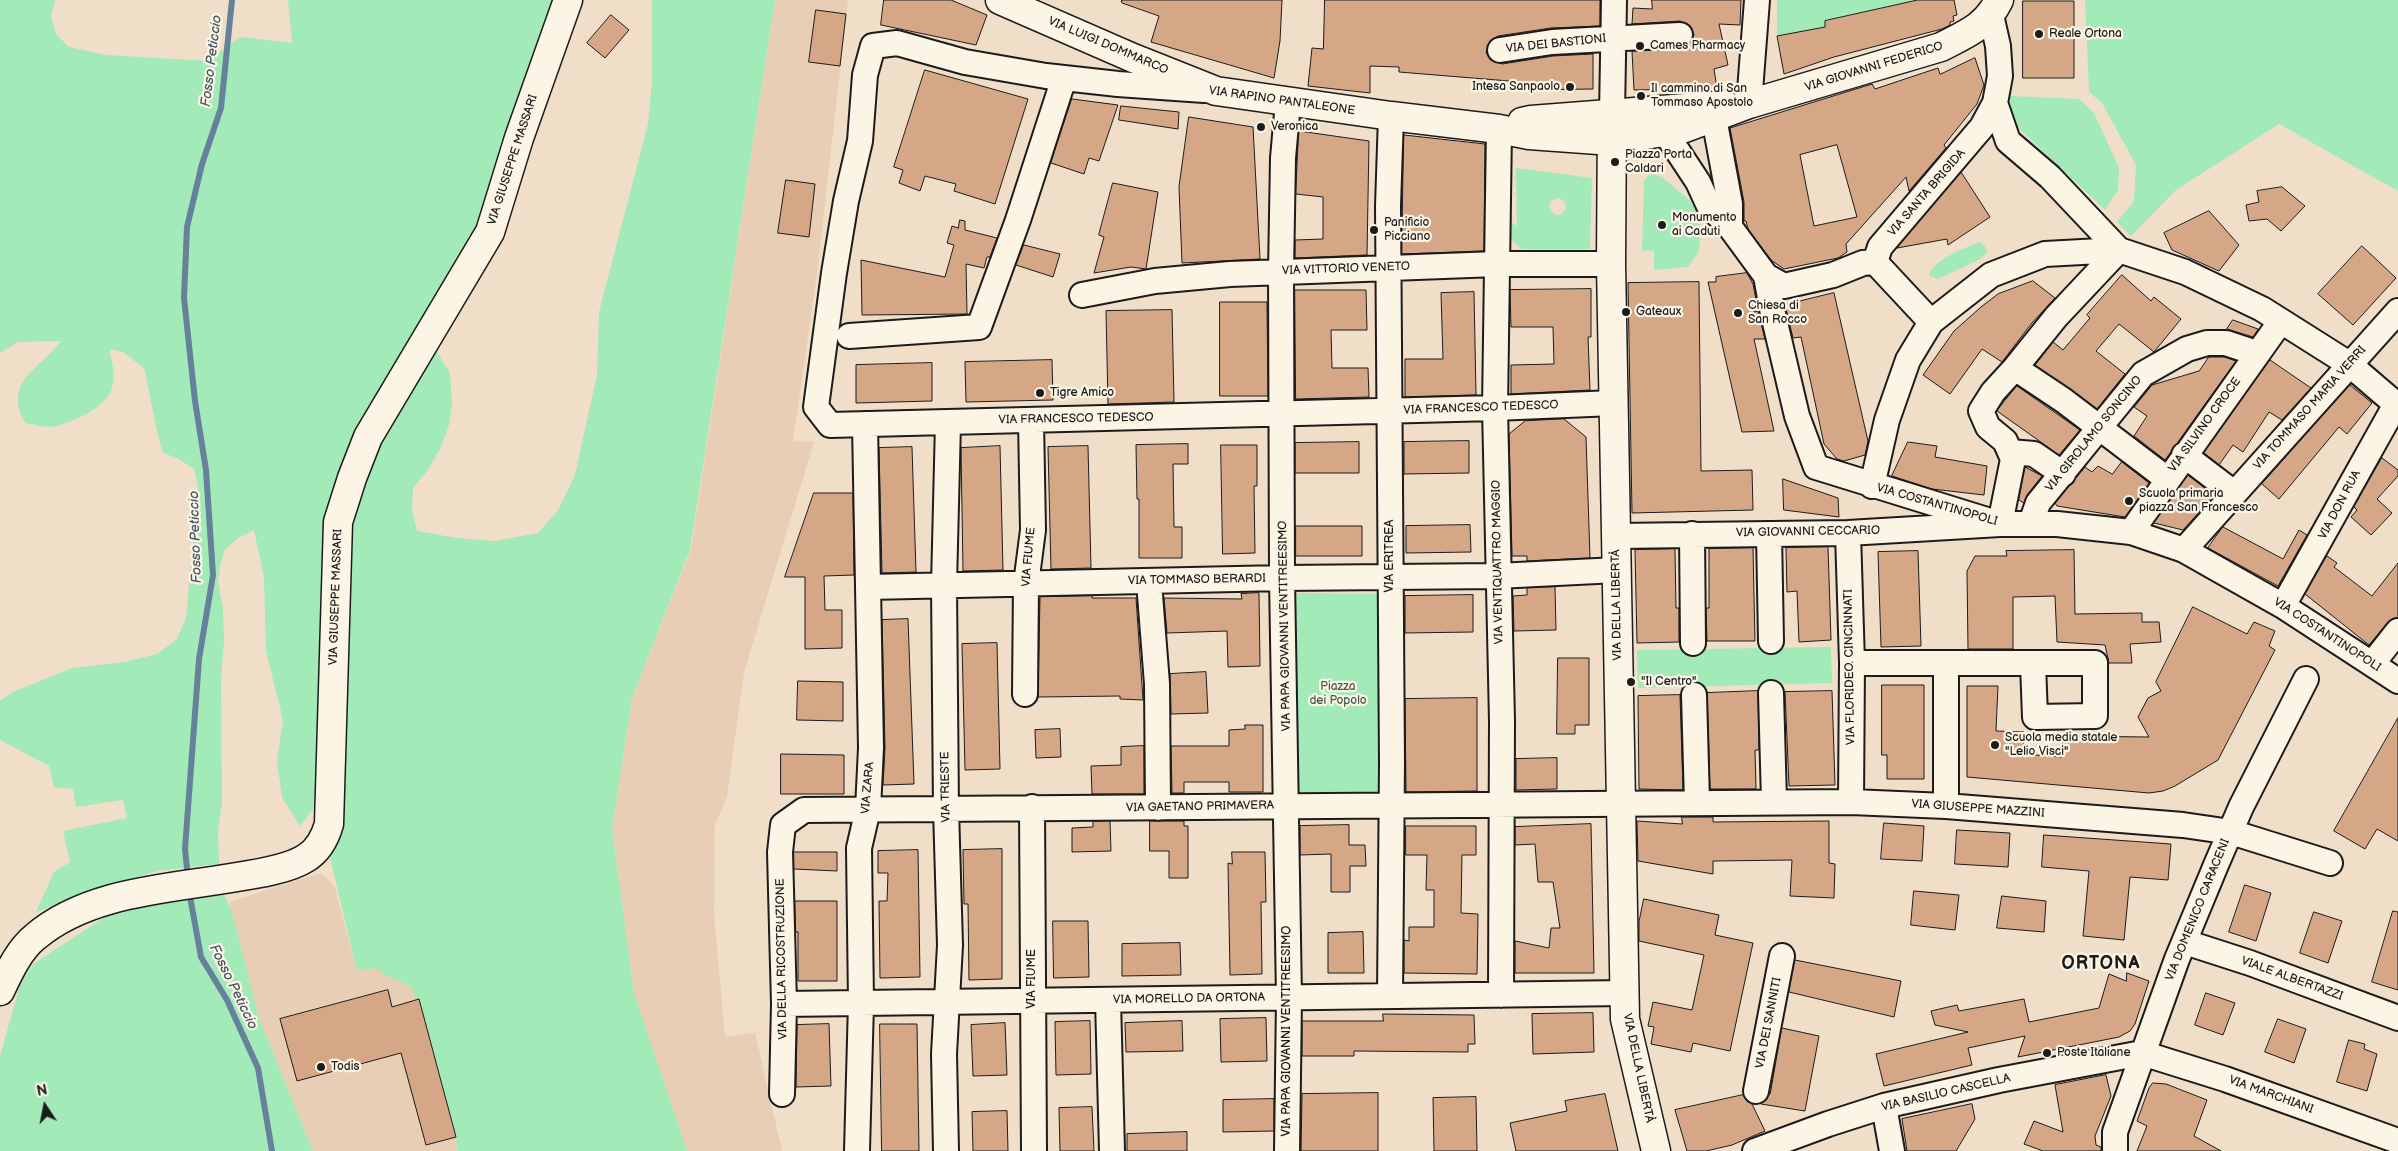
<!DOCTYPE html>
<meta charset="utf-8">
<style>
body{margin:0}
#map{position:relative;width:2398px;height:1151px;overflow:hidden;background:#f0dec8;font-family:"Balsamiq Sans",sans-serif}
canvas{display:block}
.north{position:absolute;left:20px;top:1081px;width:50px;height:50px;-webkit-text-stroke:4px #fcf5e5;paint-order:stroke;rotate:349deg;font-size:14px;font-weight:700;line-height:20px;text-align:center;color:#1c1c1c}
.north::after{content:'';display:block;margin:auto;width:18px;height:22px;background:#1c1c1c;clip-path:polygon(50% 0,100% 100%,50% 72%,0 100%)}
</style>
<div id="map">
<canvas width="2398" height="1151"></canvas>
<div class="north">N</div>
</div>
<script>
const g = document.querySelector('canvas').getContext('2d');
g.lineJoin = 'round';
function paint(path, color) { g.fillStyle = color; g.fill(path, 'evenodd'); }
function stroke(path, color, width, dash) { g.strokeStyle = color; g.lineWidth = width; g.lineCap = dash ? 'butt' : 'round'; g.setLineDash(dash || []); g.stroke(path); }
function label(font, color, halo, rows, align = 'center') {
  g.font = font + ' "Balsamiq Sans",sans-serif'; g.lineWidth = 4.5; g.setLineDash([]); g.textBaseline = 'middle'; g.strokeStyle = halo; g.fillStyle = color; for (const [text, x, y, turn = 0] of rows) {
    g.save(); g.translate(x, y); g.rotate((+turn || 0) * Math.PI / 180); g.textAlign = isNaN(turn) ? turn : align; if (halo) g.strokeText(text, 0, 0); g.fillText(text, 0, 0); g.restore();
  }
}
const built = new Path2D(`
 M775,0H848L817,274L793,441L814,442L744,672L727,797L715,824L714,914L725,1037L755,1033L782,1151H687L634,993L612,828L632,698L691,550Z
 M321,873L334,885L357,971L375,968L385,975L412,987L419,999L456,1137L457,1151H313L259,1018L229,902Z`);
const green = new Path2D(`
 M0,0H55L51,16L56,34L69,47L106,55L208,61L240,37L292,43L288,0H557L490,213L336,514L325,794L300,826L282,797L277,761L283,720L266,651L264,578L254,530L240,537L225,549L220,566L218,582L223,608L224,641L221,680L222,803L218,831L219,864L156,871L36,912L54,872L70,862L63,831L127,818L123,800L76,807L73,789L54,787L49,766L0,740V701L13,692L72,668L125,662L157,654L177,639L186,618L198,487L194,469L177,458L163,453C154,425 151,397 144,368L123,352L109,349C112,362 116,374 112,388C108,407 67,426 49,427C41,427 33,424 26,423C1,383 40,369 61,341L18,342L0,353Z
 M652,0H775L690,550L632,698L612,828L634,993L687,1151H457L456,1137L412,987L385,975L375,968L357,971L330,857L337,816L342,547L370,448L435,349L450,373L452,403L449,425L440,449L427,471L413,488L412,509L417,531L457,538L496,541L538,533L558,510L575,475L597,375L599,312L648,124L652,82Z
 M1777,0H1918L1825,21V27L1777,36Z
 M2085,0H2398V191L2279,124L2176,190L2131,236L2117,222L2134,201L2136,165L2102,103L2089,92Z
 M2010,96L2079,99L2094,113L2119,168L2118,190L2105,210L2008,118Z
 M1516,168L1592,178L1590,249H1522L1502,231V216L1517,226ZM1559,198L1564,201L1566,208L1562,214L1556,215L1551,211L1549,206L1552,200Z
 M1655,174L1663,178L1701,210L1699,251L1688,267L1654,270V250L1642,251L1644,181L1649,175Z
 M1980,242L1985,246L1987,252L1980,259L1938,279L1929,276C1932,260 1965,248 1980,242Z
 M1296,593L1378,594L1380,794L1298,795Z
 M1831,647L1832,683L1638,688L1637,650Z
 M224,895L232,912L259,1018L313,1151H0V1056L20,985L33,964L105,917L167,899Z`);
const stream = new Path2D(`
 M188,879L185,849L199,659L213,575L206,470L195,401L184,298L187,227L202,164L221,108L232,0
 M189,891L201,957L227,1000L258,1068L272,1151`);
const building = new Path2D(`
 M884,0H951L987,15L976,45L881,25Z
 M1122,0H1282L1280,41L1274,78L1151,42L1159,16L1122,3Z
 M1325,0H1600V26L1551,28L1498,36L1491,40L1486,52L1490,59L1502,64L1553,56L1593,54V89L1509,90V81L1399,72V67L1370,66V93L1308,86L1312,48L1323,49Z
 M1652,0H1741L1740,25L1719,24L1728,65L1714,69L1717,88L1634,90L1632,51L1681,49L1688,46L1694,35L1691,27L1680,21L1632,24L1633,8L1652,9Z
 M1918,0H1954L1957,15L1953,16L1954,21L1950,22V25L1942,29L1834,57L1784,74L1777,36L1825,27V21Z
 M2023,1H2074V78H2023Z
 M816,10L846,14L840,66L809,62Z
 M611,15L629,30L605,58L587,43Z
 M1975,58L1984,85L1977,104L1944,145L1946,148L1909,191L1906,177L1846,244L1847,252L1838,258L1784,269L1771,260L1748,229L1746,221H1744V202L1730,128L1872,84L1875,89L1938,68L1940,74ZM1837,145L1857,217L1814,226L1800,155Z
 M925,70L1028,99L995,204L954,191L956,184L925,176L920,191L899,183L903,170L894,167Z
 M1072,99L1118,105L1099,161L1089,158L1084,174L1051,163Z
 M1121,106L1179,112L1178,129L1119,120Z
 M1189,117L1253,127L1260,259L1182,263L1179,187Z
 M1299,131L1369,141L1367,255L1295,258V240L1323,239V197L1296,194Z
 M1404,135L1485,144L1484,251L1402,254Z
 M1961,172L1990,217L1948,245L1947,239L1897,248Z
 M786,180L815,184L809,237L778,233Z
 M1113,183L1158,192L1146,269L1131,267L1094,273L1104,237L1099,235Z
 M2282,187L2305,206L2281,231L2267,219L2249,221L2246,205L2259,202L2257,191Z
 M2209,211L2239,245L2219,271L2172,250L2164,233Z
 M960,220L965,221V230L997,238L990,257H987L984,268L966,264L967,314L862,315L861,260L945,277L954,245L947,243L952,226L958,228Z
 M1024,245L1060,254L1053,277L1016,265Z
 M2362,246L2396,278L2353,325L2318,294Z
 M1747,273L1753,284L1758,309L1752,313L1758,311L1765,339H1754L1774,431L1742,432L1708,282H1716V277Z
 M2122,275L2151,301L2154,297L2181,319L2154,352L2119,324L2096,351L2125,374L2097,409L2035,365L2053,342L2063,350L2090,318L2087,315Z
 M2033,281L2055,298L2031,324L2002,362L1982,349L1950,394L1923,375L1954,331L1981,307L1998,294Z
 M1699,282L1701,471L1752,470L1753,510L1632,513L1628,283Z
 M1591,289V337H1588L1590,390L1511,394V365L1554,364L1553,327H1511L1510,290Z
 M1295,290H1366L1367,330H1331L1332,368H1368L1369,397L1296,399Z
 M1474,292L1476,395L1405,397V359H1443L1441,293Z
 M1834,293L1868,441L1865,455L1844,461L1837,459L1824,444L1801,337L1793,338L1785,305Z
 M1220,302H1267L1268,396H1220Z
 M1172,310L1174,402L1108,404L1106,311Z
 M2233,320L2258,329L2257,331L2253,337L2227,329Z
 M2209,357H2224L2236,361L2165,460L2134,436L2147,416L2134,407L2152,385L2199,371Z
 M1052,360L1053,400L966,402L965,362Z
 M2270,360L2311,388L2282,420L2269,412L2243,452L2233,445L2219,465L2204,453Z
 M932,363V401L856,403V365Z
 M2350,385L2372,403L2347,434L2339,427L2279,499L2262,484Z
 M2017,386L2080,430L2059,455L1997,411Z
 M1564,419L1586,437L1590,558L1527,561V556H1512L1509,434L1525,421Z
 M1469,441V473L1404,474V442Z
 M1359,442V473H1295V443Z
 M1908,442L1937,446L1935,457L1987,466L1984,495L1932,489L1892,476Z
 M1188,444V464H1173L1174,527H1182V558H1139V499H1137L1136,445Z
 M1221,445H1257V486H1254L1255,553L1223,554Z
 M1000,446L1003,570L963,571L961,448Z
 M1088,446L1091,568L1051,569L1048,447Z
 M912,447L916,572L882,573L879,448Z
 M2382,458L2398,470V476L2377,499L2392,513L2371,535L2351,517L2357,510L2354,507Z
 M2122,462L2149,483L2125,517L2057,506L2055,503L2085,467L2092,472L2098,466L2112,474Z
 M2025,467L2042,476L2027,495L2024,503L2019,500Z
 M2188,475L2214,495L2210,500L2183,530L2154,523Z
 M1783,479L1838,498L1839,517L1784,510Z
 M814,493H853L854,575L824,576L825,610H842V648L805,649V577H785Z
 M1470,525L1471,552L1406,553V526Z
 M1296,526H1362V556H1296Z
 M2223,527L2283,559L2299,530L2307,535L2278,586L2208,548Z
 M1828,547L1831,640L1799,642L1797,591L1787,592L1786,548Z
 M1753,548L1755,641H1707L1706,608H1709V549Z
 M1675,549L1676,608H1679V642L1637,643L1635,550Z
 M2074,550L2075,614L2142,613V622H2159L2161,642L2130,644L2132,663H2109L2105,645L2057,642L2055,596L2013,597V649H1968L1967,571L1975,556H2007L2006,551Z
 M1918,551L1921,646L1881,647L1878,552Z
 M2327,556L2337,563L2334,567L2372,596L2398,563V618L2388,622L2369,645L2305,594Z
 M1555,587L1556,630L1514,631L1513,596L1527,595V588Z
 M1259,593L1260,666L1228,667L1227,631L1167,633L1164,598L1242,599L1241,594Z
 M1473,595V632L1405,633V596Z
 M1092,596V598H1136L1143,700L1120,699V696L1038,697L1040,597Z
 M2193,607L2247,634L2254,622L2275,631L2269,646L2275,650L2218,760L2175,786L2163,791L2149,793L1967,777V686H1998L1996,731L2024,732L2023,754L2062,757L2063,736L2149,737L2138,717L2148,698L2161,691L2156,682Z
 M908,619L914,784L883,785L885,748L882,620Z
 M997,643L1000,769L965,770L962,644Z
 M1558,658H1589V725H1575V734H1557Z
 M1206,672L1208,713L1171,714L1170,674Z
 M798,681L843,682V721L797,720Z
 M1882,685H1924V779H1887V755H1882Z
 M1758,691L1759,750H1755L1756,789H1710L1707,693Z
 M1832,691L1835,785L1789,786L1785,692Z
 M1680,695L1683,790L1639,789L1638,696Z
 M1477,698V791L1406,792L1405,699Z
 M2398,718V841L2377,829L2365,849L2334,831Z
 M1245,725H1263V792H1229V782H1184V793H1172L1171,746H1229V730L1245,729Z
 M1060,729L1061,757L1036,758L1035,730Z
 M1144,746V794H1092L1091,766L1121,765V747Z
 M781,754L844,755V794H781Z
 M1557,758V789L1516,790V759Z
 M1682,817H1713V822L1829,821V863L1835,864L1834,898L1790,896L1792,860L1713,861V874L1638,861L1637,821L1682,824Z
 M1110,821L1111,851L1072,852V828L1093,827V822Z
 M1150,821H1184V826H1188V878H1169V851H1150Z
 M1884,823L1924,826L1922,861L1881,859Z
 M1591,824L1594,973H1515V941L1549,948L1551,928H1560L1553,882H1538L1535,844L1515,845V827Z
 M1349,825V845H1365L1366,866H1350V892H1331V854L1300,855V826Z
 M1406,826H1476V855H1462L1461,913L1478,914L1477,974L1404,973V940L1409,941V927H1434V890H1426L1427,855H1406Z
 M1957,830L2010,833L2008,867L1955,864Z
 M2044,835L2171,844L2168,880L2130,877L2124,940L2083,936L2089,871L2042,867Z
 M1002,849V979L969,980L968,904H964L963,850Z
 M918,850L920,977L880,978L879,901H887L888,873H878V851Z
 M794,852H837V871L794,869Z
 M1232,852H1265L1266,902H1261L1262,974L1230,975L1228,863L1232,864Z
 M2245,885L2271,893L2256,941L2229,932Z
 M1914,891L1959,895L1955,930L1911,925Z
 M2002,896L2046,901L2044,932L1997,928Z
 M1644,899L1719,915L1715,935L1753,943L1730,1051L1693,1043L1691,1052L1651,1044L1654,1027L1648,1026L1653,1002L1692,1010L1704,955L1639,941V922Z
 M795,901H837V981H798V932H796Z
 M2393,911L2398,912V990L2372,982Z
 M2314,912L2342,921L2328,963L2300,953Z
 M1053,921H1088L1089,977L1054,978Z
 M1363,932L1364,973H1328V933Z
 M1180,943L1181,975L1122,976V944Z
 M1795,960L1901,981L1894,1017L1789,992Z
 M2127,973L2149,981L2135,1024L2130,1031L2119,1037L2018,1057L2025,1036L1968,1048L1972,1065L1884,1086L1876,1054L1968,1032L1935,1025L1931,1011L1957,1005L1959,1011L2024,999L2029,1022L2099,1008L2109,974L2126,981Z
 M388,990L392,1007L419,999L456,1137L426,1145L401,1053L297,1081L280,1019Z
 M2206,993L2235,1003L2223,1035L2195,1025Z
 M1593,1013L1594,1052L1533,1054L1532,1014Z
 M1383,1014L1474,1015L1475,1044H1468V1052L1354,1051V1056H1302V1021H1383Z
 M1266,1018L1267,1061L1221,1062L1220,1019Z
 M2278,1019L2306,1029L2294,1063L2265,1052Z
 M1090,1021L1091,1074L1056,1075L1055,1022Z
 M1182,1021L1183,1051L1126,1052L1125,1023Z
 M1005,1023L1007,1075L973,1076L971,1025Z
 M829,1024L831,1086L796,1087L797,1025Z
 M880,1024H917L919,1151H882Z
 M1782,1028L1819,1036L1805,1111L1761,1104L1770,1094Z
 M2349,1040L2365,1044L2364,1049L2377,1054L2367,1091L2337,1082Z
 M2106,1075L2111,1096L2095,1136L2096,1145L2101,1147V1151H2043L2024,1144L2034,1121L2063,1132L2055,1085Z
 M2153,1083L2166,1084L2207,1100L2194,1136L2221,1151H2137L2147,1126L2137,1121L2149,1088Z
 M1378,1093V1151H1301L1302,1094Z
 M1605,1094L1618,1151H1516L1510,1123L1567,1111L1565,1101Z
 M1743,1095L1747,1101L1752,1104L1765,1131L1732,1145L1706,1151H1687L1675,1110Z
 M1476,1097L1477,1151H1434L1433,1098Z
 M1274,1099V1131L1223,1132V1100Z
 M1972,1104L1975,1119L1956,1151H1907L1902,1119Z
 M1092,1107L1094,1151H1060L1059,1108Z
 M1007,1111L1008,1151H973L972,1112Z
 M1187,1132V1151H1127V1134Z`);
const street = new Path2D(`
 M1500,50L1552,42L1680,35
 M1204,90L1118,84L1046,76L965,62L897,43L873,46L865,75L860,141L846,201L834,273L816,407L830,425L1495,408L1614,403
 M1995,103L2008,141L2050,177L2119,250L2185,272L2262,309L2349,364L2398,406
 M1749,104L1757,0
 M1612,114L1614,0
 M1714,118L1730,204V227
 M1499,129L1495,408L1502,721L1501,995
 M1665,132L1698,182L1709,206L1730,227L1766,276L1773,314L1797,416L1816,467L2000,524H2057L2131,532L2184,550L2283,606L2398,681
 M2119,250L2056,317L2015,368L2063,400L2167,479
 M1875,262L1931,322
 M1766,276L1784,286L1833,275L1863,263L1875,262L1880,247L1982,127L1995,103L2000,76L1998,46L1991,15
 M1082,295L1155,281L1230,274L1497,264H1611
 M849,336L979,327L1018,220L1064,78
 M2010,452L2034,454L2063,474
 M2184,455L2234,493
 M1872,486L1887,420L1908,360L1931,322L1991,275L2045,254L2119,250
 M2031,523L2038,503L2143,374L2187,349L2207,343H2226L2256,353
 M2131,532L2281,321
 M1848,533L1852,663L1851,802
 M1692,534L1693,643
 M1769,534L1771,641
 M1616,536L1848,533L2000,524L2013,459L2005,441L1988,427L1981,411L1993,392L2015,368
 M2184,550L2398,311
 M1149,582L1157,684L1158,808
 M868,587L1282,578L1497,576L1617,570
 M2283,606L2396,404
 M1852,663H1946V806
 M1946,663H2095V716L2035,717L2033,664
 M2372,664L2398,631
 M1771,693L1774,801
 M1025,694L1026,584L1033,530L1031,420
 M1694,695L1697,802
 M1032,807L1034,1151
 M2185,942L2250,963L2398,1018
 M1390,996L1392,762L1388,206L1391,116
 M1108,1000L1112,1151
 M784,1004L1625,993
 M1756,1091L1782,956
 M782,1094L784,1004L780,852L783,825L804,810L1851,802L1946,806L2183,825L2231,832L2330,863
 M1884,1106L1892,1151
 M857,1151L861,1003L859,848L868,809L871,748L865,424
 M946,1151L944,1054L950,945L946,809L944,585L948,423
 M1287,1151L1289,998L1282,578L1281,271L1283,158L1288,102
 M1755,1151L1828,1124L1884,1106L1999,1080L2142,1053L2225,1079L2398,1141
 M2115,1151V1132L2177,959L2216,865L2241,807L2306,679`);
const secondary = new Path2D(`
 M1000,0L1133,58L1216,91L1391,116L1499,129L1529,135L1612,141L1685,128L1749,104L1941,47C1966,34 1986,27 1999,0
 M1612,114L1611,264L1625,1019L1656,1151
 M1522,122L1531,120L1725,105
 M0,991C9,972 19,950 35,937C89,891 170,889 237,877C257,874 289,869 306,858C319,850 325,838 329,824L338,522L352,478L368,437L490,232L519,138L568,0`);
const markers = [
 [2039,34,5,"#1c1c1c"],
 [1640,46,5,"#1c1c1c"],
 [1570,87,5,"#1c1c1c"],
 [1641,96,5,"#1c1c1c"],
 [1261,127,5,"#1c1c1c"],
 [1615,162,5,"#1c1c1c"],
 [1662,225,5,"#1c1c1c"],
 [1374,230,5,"#1c1c1c"],
 [1626,312,5,"#1c1c1c"],
 [1738,313,5,"#1c1c1c"],
 [1040,393,5,"#1c1c1c"],
 [2129,501,5,"#1c1c1c"],
 [1631,682,5,"#1c1c1c"],
 [1995,745,5,"#1c1c1c"],
 [2047,1053,5,"#1c1c1c"],
 [321,1067,5,"#1c1c1c"]
];
const poiNames = [
 ["Reale Ortona",2049,34],
 ["Cames Pharmacy",1650,46],
 ["Intesa Sanpaolo",1560,87,"right"],
 ["Il cammino di San",1651,89],
 ["Tommaso Apostolo",1651,103],
 ["Veronica",1271,127],
 ["Piazza Porta",1625,155],
 ["Caldari",1625,169],
 ["Monumento",1672,218],
 ["ai Caduti",1672,232],
 ["Panificio",1384,223],
 ["Picciano",1384,237],
 ["Chiesa di",1748,306],
 ["San Rocco",1748,320],
 ["Gateaux",1636,312],
 ["Tigre Amico",1050,393],
 ["Scuola primaria",2139,494],
 ["piazza San Francesco",2139,508],
 ["\"Il Centro\"",1641,682],
 ["Scuola media statale",2005,738],
 ["\"Lelio Visci\"",2005,752],
 ["Poste Italiane",2057,1053],
 ["Todis",331,1067]
];
const streetNames = [
 ["VIA DEI BASTIONI",1556,44,-6],
 ["VIA LUIGI DOMMARCO",1108,46,23],
 ["VIA GIOVANNI FEDERICO",1874,67,-17],
 ["VIA RAPINO PANTALEONE",1282,101,8],
 ["VIA GIUSEPPE MASSARI",513,160,-72],
 ["VIA SANTA BRIGIDA",1927,193,-49],
 ["VIA VITTORIO VENETO",1346,269,-2],
 ["VIA FRANCESCO TEDESCO",1481,408,-2],
 ["VIA TOMMASO MARIA VERRI",2310,408,-48],
 ["VIA FRANCESCO TEDESCO",1076,419,-1],
 ["VIA SILVINO CROCE",2205,425,-54],
 ["VIA GIROLAMO SONCINO",2094,434,-51],
 ["VIA COSTANTINOPOLI",1937,505,16],
 ["VIA DON RUA",2340,505,-62],
 ["VIA GIOVANNI CECCARIO",1808,532,-1],
 ["VIA ERITREA",1390,556,-90],
 ["VIA FIUME",1029,557,-85],
 ["VIA VENTIQUATTRO MAGGIO",1498,562,-91],
 ["VIA TOMMASO BERARDI",1197,580,-1],
 ["VIA GIUSEPPE MASSARI",336,597,-88],
 ["VIA DELLA LIBERTÀ",1617,605,-91],
 ["VIA PAPA GIOVANNI VENTITREESIMO",1285,626,-91],
 ["VIA COSTANTINOPOLI",2327,635,33],
 ["VIA FLORIDEO. CINCINNATI",1850,667,-91],
 ["VIA TRIESTE",946,787,-91],
 ["VIA ZARA",868,788,-85],
 ["VIA GAETANO PRIMAVERA",1200,807,-1],
 ["VIA GIUSEPPE MAZZINI",1978,809,4],
 ["VIA DOMENICO CARACENI",2198,910,-68],
 ["VIA DELLA RICOSTRUZIONE",782,959,-91],
 ["VIA FIUME",1032,979,-90],
 ["VIALE ALBERTAZZI",2292,979,20],
 ["VIA MORELLO DA ORTONA",1189,999,-1],
 ["VIA DEI SANNITI",1769,1023,-79],
 ["VIA PAPA GIOVANNI VENTITREESIMO",1287,1031,-90],
 ["VIA DELLA LIBERTÀ",1638,1068,78],
 ["VIA BASILIO CASCELLA",1946,1093,-13],
 ["VIA MARCHIANI",2271,1095,20]
];
const parkNames = [
 ["Piazza",1338,687],
 ["dei Popolo",1338,701]
];
const waterNames = [
 ["Fosso Peticcio",212,61,-83],
 ["Fosso Peticcio",196,537,-92],
 ["Fosso Peticcio",233,987,64]
];
const districtNames = [
 ["ORTONA",2101,964]
];
paint(built, '#e8ceb4');
paint(green, '#a2eab8');
stroke(stream, '#65819b', 6);
paint(building, '#d5a786');
stroke(building, '#1c1c1c', 1);
stroke(street, '#1c1c1c', 28);
stroke(secondary, '#1c1c1c', 31);
stroke(street, '#fcf5e5', 24);
stroke(secondary, '#fcf5e5', 28);
for (const [x, y, r, color] of markers) { const dot = new Path2D(); dot.arc(x, y, r, 0, 2 * Math.PI); g.fillStyle = color; g.fill(dot); stroke(dot, '#fcf5e5', 2); }
label('12px', '#1c1c1c', '#fcf5e5', poiNames, 'left');
label('12px', '#1c1c1c', '#fcf5e5', streetNames);
label('12px', '#445a4b', '#fcf5e5', parkNames);
label('italic 14px', '#475766', '#fcf5e5', waterNames);
g.letterSpacing = '1px';
label('bold 18px', '#1c1c1c', '#fcf5e5', districtNames);
g.letterSpacing = '0px';
</script>
